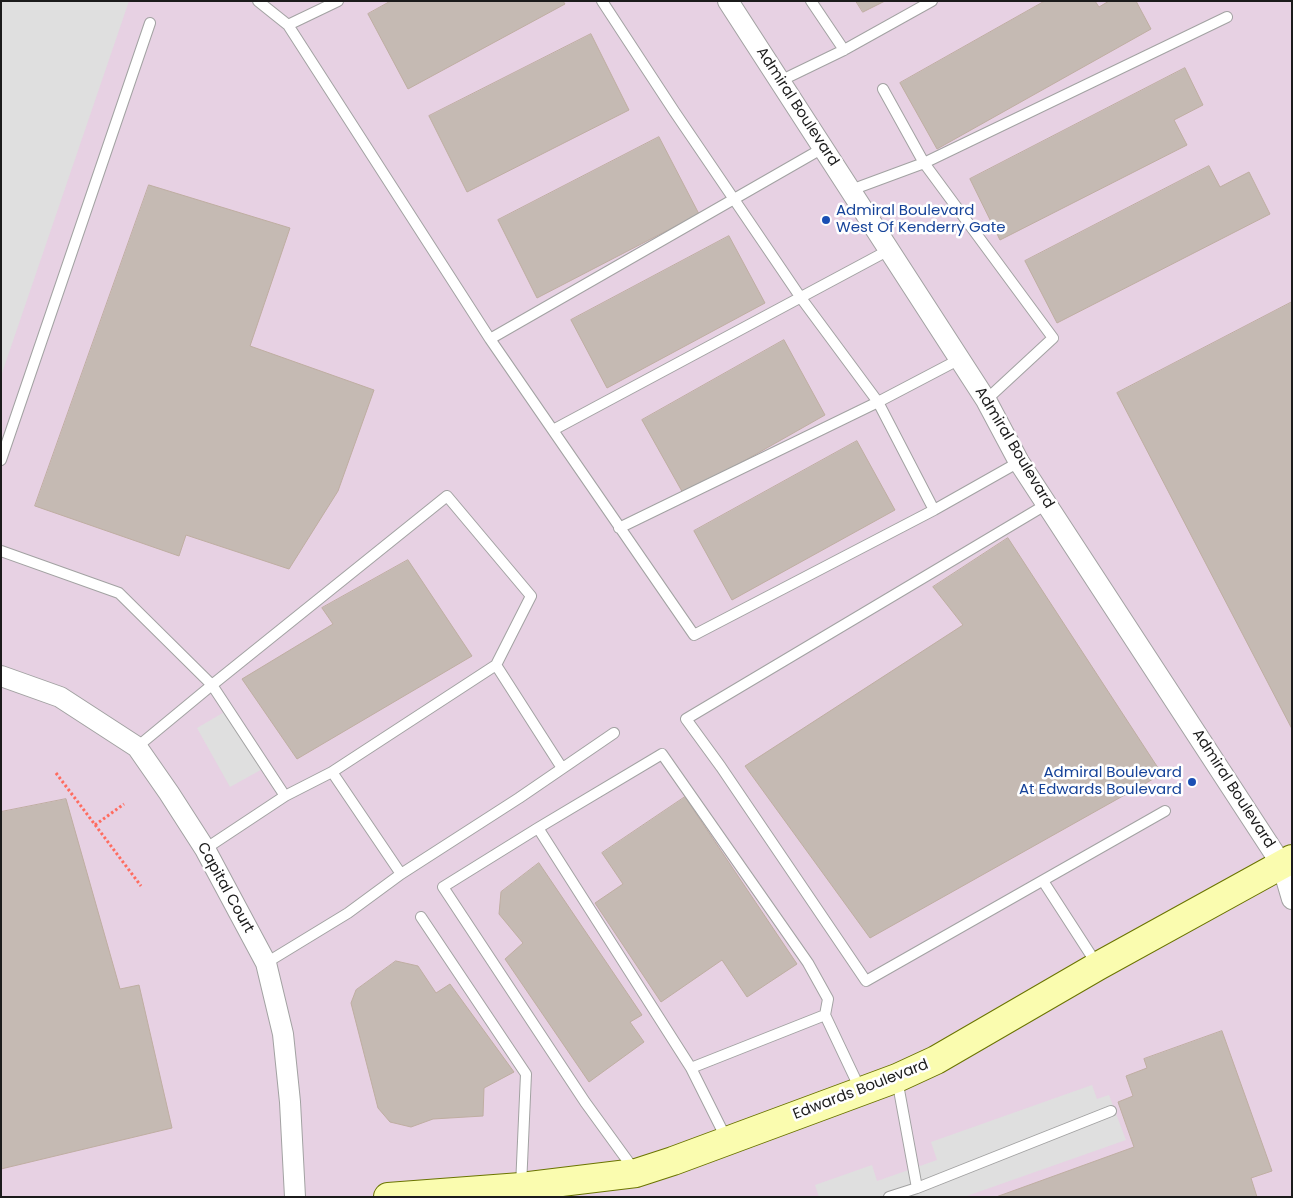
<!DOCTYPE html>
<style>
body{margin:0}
#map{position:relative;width:1293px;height:1198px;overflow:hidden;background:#ede8e0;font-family:Poppins,sans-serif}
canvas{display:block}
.frame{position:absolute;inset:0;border:2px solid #1b1b1b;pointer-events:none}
</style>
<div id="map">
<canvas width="1293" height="1198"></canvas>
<div class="frame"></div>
</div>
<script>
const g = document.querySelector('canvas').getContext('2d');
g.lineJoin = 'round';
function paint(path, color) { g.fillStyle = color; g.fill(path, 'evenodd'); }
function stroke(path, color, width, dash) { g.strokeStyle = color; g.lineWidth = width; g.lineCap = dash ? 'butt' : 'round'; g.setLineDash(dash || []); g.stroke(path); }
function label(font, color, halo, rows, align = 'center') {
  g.font = font + ' Poppins,sans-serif'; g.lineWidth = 5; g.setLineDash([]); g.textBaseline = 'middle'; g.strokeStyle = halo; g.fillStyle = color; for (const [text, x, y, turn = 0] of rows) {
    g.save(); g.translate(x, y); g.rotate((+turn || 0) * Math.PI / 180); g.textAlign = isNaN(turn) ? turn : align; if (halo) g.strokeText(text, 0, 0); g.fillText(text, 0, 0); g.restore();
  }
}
const industrial = new Path2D(`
 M1,1H1292V1197H1Z`);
const parking = new Path2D(`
 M1,1H129L1,376Z
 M233,707L266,767L230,787L197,728Z
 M1092,1085L1097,1099L1109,1095L1126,1140L964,1197H819L815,1185L872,1165L877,1181L937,1160L931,1142Z`);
const building = new Path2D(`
 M391,1H563L565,4L408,89L368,14Z
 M856,1H885L863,12Z
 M1045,1H1095L1099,7L1109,1H1136L1151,29L937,149L900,83Z
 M591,34L629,110L467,192L429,116Z
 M1185,68L1203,105L1174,120L1187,145L1000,240L970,179Z
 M659,137L699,214L537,298L498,220Z
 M1209,166L1220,187L1249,172L1270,214L1057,323L1025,261Z
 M149,185L290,228L250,346L374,390L338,491L289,569L186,535L179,556L35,506Z
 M729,236L765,303L607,388L571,320Z
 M1292,302V729L1117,393Z
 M784,340L825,415L684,495L642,420Z
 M857,441L895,510L732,600L694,531Z
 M1008,538L1162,774L870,938L745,766L963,625L933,587Z
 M408,560L472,656L297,759L242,679L333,624L322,608Z
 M685,797L797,964L747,997L722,960L661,1002L595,903L623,884L602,853Z
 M66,799L120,989L139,985L172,1128L1,1169V812Z
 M539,863L642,1015L630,1022L644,1042L589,1082L505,959L523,943L499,914L501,892Z
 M396,961L418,966L436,993L450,984L514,1072L484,1088L483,1116L433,1119L411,1127L390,1122L378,1108L351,1003L356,990Z
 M1222,1031L1272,1171L1251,1178L1257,1197H996L1134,1147L1118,1102L1133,1096L1126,1076L1147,1068L1144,1059Z`);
const path = new Path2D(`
 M56,773L141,886
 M95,825L124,804`);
const lane = new Path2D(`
 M258,1L288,25L490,339L694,635L934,510L1019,462
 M602,1L674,111L801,298L878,402L934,510
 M811,1L844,50
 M288,25L338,1
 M780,81L844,50L932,1
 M883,89L924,163L1227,17
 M851,190L924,163L1053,338L986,400
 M490,339L823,148
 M553,430L889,250
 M1,460L150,23
 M1047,504L686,719L721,767L866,981L1165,811
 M619,528L878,402L960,359
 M1,551L119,593L212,685L447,496L531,596L496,665L562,768
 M137,747L212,685L285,796
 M332,772L496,665
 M538,828L691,1068
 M205,849L285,796L332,772L401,874
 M1043,881L1098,966
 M421,917L526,1074L521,1186
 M266,963L348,913L401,874L519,798L614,733
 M897,1079L917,1188L1111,1111
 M727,1140L691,1068L825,1015L861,1091
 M635,1171L585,1102L443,887L538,828L662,754L808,963L828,999L825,1015
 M889,1197L917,1188`);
const street = new Path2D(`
 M728,1L986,400L1019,462L1282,865L1292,899
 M1,676L60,697L137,747L169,793L205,849L266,963L283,1034L290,1102L295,1197`);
const secondary = new Path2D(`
 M388,1197L521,1187L636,1173L673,1161L897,1078L936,1060L1098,966L1292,859`);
const markers = [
 [826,220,5,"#1a4fb4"],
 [1192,782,5,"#1a4fb4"]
];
const streetNames = [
 ["Admiral Boulevard",797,107,57],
 ["Admiral Boulevard",1014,448,59],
 ["Admiral Boulevard",1233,789,57],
 ["Capital Court",225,888,61],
 ["Edwards Boulevard",861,1090,-21]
];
const transitNames = [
 ["Admiral Boulevard",836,211],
 ["West Of Kenderry Gate",836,228],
 ["Admiral Boulevard",1182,773,"right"],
 ["At Edwards Boulevard",1182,790,"right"]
];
paint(industrial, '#e7d1e3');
paint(parking, '#dfdfdf');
paint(building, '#c5bab3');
stroke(building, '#bfaea2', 1);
stroke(lane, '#a2a2a2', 12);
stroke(street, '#a2a2a2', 22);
stroke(secondary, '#6a7400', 30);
stroke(path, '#ff6b5f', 3, [2.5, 2.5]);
stroke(lane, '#fff', 10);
stroke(street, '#fff', 20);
stroke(secondary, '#fafcaf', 28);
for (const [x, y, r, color] of markers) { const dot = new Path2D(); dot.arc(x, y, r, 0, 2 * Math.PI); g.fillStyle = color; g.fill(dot); stroke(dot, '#fff', 2); }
label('15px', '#1b1b1b', '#fff', streetNames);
label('15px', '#164399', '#fff', transitNames, 'left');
</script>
